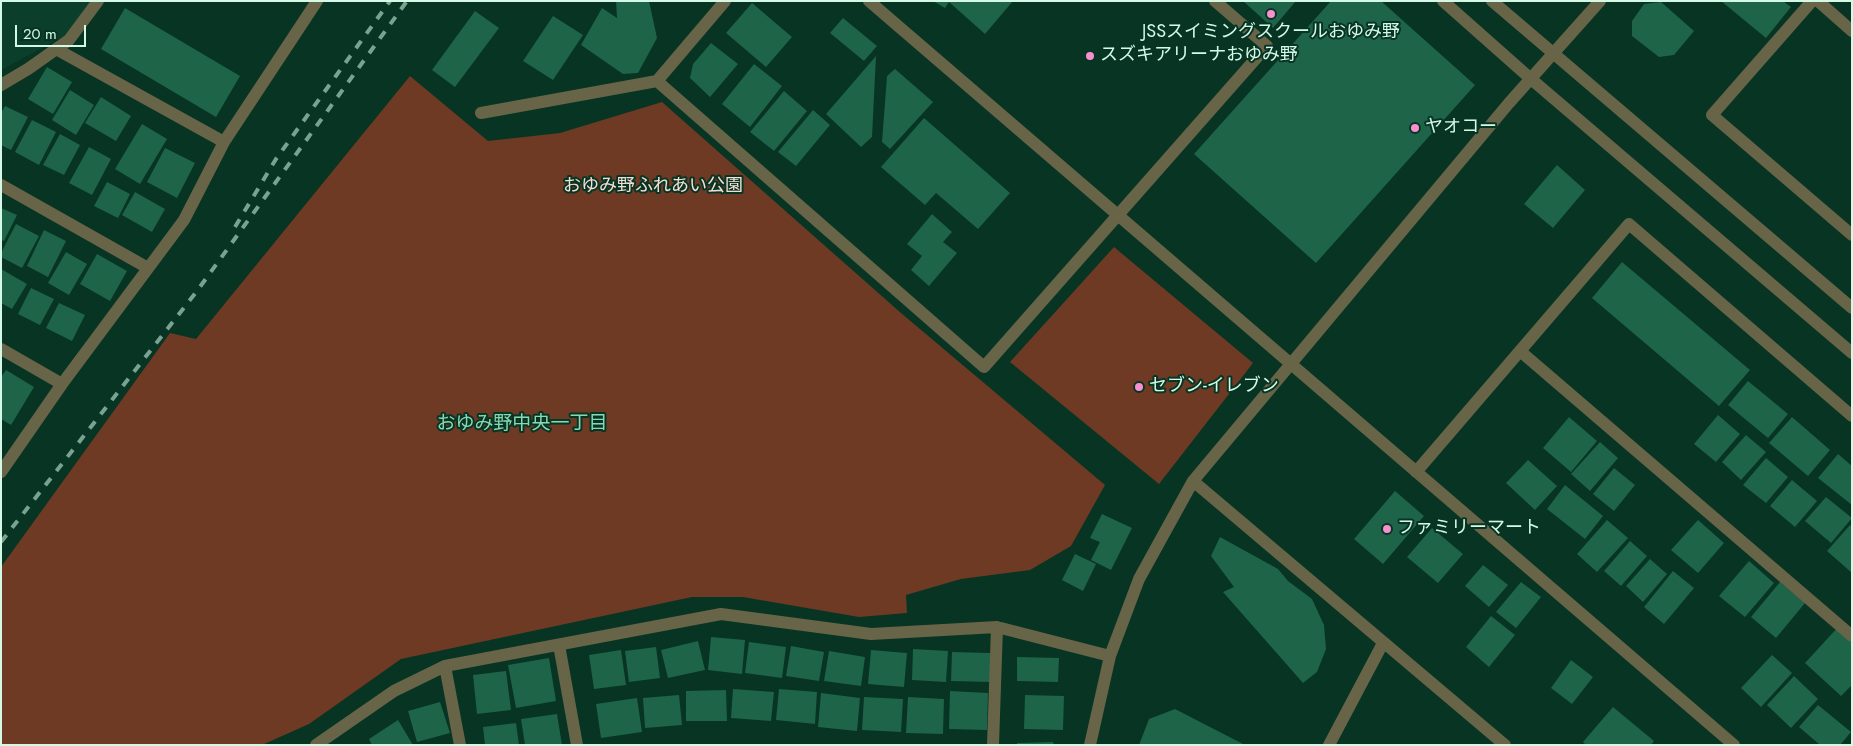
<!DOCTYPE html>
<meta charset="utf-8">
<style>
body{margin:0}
#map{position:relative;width:1853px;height:746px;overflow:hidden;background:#073423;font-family:Jost,sans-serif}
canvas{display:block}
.frame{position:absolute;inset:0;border:2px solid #d4fae7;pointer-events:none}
.scale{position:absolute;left:15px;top:25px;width:71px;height:22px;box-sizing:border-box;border:2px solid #d4fae7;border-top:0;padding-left:6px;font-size:15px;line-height:18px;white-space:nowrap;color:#d4fae7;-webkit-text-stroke:4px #073423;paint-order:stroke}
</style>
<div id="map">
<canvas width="1853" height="746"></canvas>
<div class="frame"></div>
<div class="scale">20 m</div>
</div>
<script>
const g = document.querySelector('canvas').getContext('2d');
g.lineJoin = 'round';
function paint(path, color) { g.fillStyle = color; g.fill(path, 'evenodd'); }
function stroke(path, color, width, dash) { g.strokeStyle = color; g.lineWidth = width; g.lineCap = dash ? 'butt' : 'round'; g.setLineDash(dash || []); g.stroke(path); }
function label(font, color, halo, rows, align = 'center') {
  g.font = font + ' Jost,"Noto Sans JP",sans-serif'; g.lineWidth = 4; g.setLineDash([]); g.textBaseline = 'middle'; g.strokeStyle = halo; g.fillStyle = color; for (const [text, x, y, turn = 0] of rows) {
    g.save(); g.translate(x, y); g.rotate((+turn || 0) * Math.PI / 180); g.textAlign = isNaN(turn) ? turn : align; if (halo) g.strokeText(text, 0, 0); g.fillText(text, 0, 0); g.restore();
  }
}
const built = new Path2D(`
 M1,1H97L68,34L1,70Z`);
const green = new Path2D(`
 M410,76L488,141L560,133L662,102L901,313L1105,485L1071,546L1030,570L961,579L906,595L907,613L859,617L743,597H692L401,659L309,724L262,745H1V567L170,333L196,339Z
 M1114,247L1253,363L1159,484L1010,362Z`);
const building = new Path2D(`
 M616,1H649L657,38L638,73L623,74L581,45L602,8L617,18Z
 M933,1H1013L985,34L949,2L945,8Z
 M1243,1H1296L1273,28Z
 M1331,1H1381L1475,85L1316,263L1194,154Z
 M1721,1H1783L1791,7L1766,38Z
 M1661,2L1694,31L1674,55L1659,57L1632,36V21L1644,4Z
 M752,3L792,37L766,67L726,33Z
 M125,8L240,76L216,117L101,49Z
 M475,11L499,28L455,87L432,70Z
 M553,16L583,35L553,80L523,61Z
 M843,18L877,46L864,61L830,33Z
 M711,43L738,64L710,97L690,78L693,64Z
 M876,56L872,137L861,147L826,114Z
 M754,64L782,86L750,127L722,104Z
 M47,67L72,82L53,114L28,99Z
 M895,69L933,102L890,149L882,142L887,76Z
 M70,90L94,105L76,135L52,120Z
 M784,91L807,111L774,151L750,132Z
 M101,97L131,116L116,141L85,123Z
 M5,106L28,117L11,150L1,145V113Z
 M813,110L830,125L796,166L778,152Z
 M924,118L1010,193L978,229L936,193L925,205L881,167Z
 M32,120L56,132L39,165L15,152Z
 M142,124L167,139L140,184L115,169Z
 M60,134L80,145L64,175L43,165Z
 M89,147L111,159L92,195L69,183Z
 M165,148L195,163L177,198L147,182Z
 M1557,165L1585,190L1553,228L1524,204Z
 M107,182L130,194L118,218L94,206Z
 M135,192L165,209L152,232L122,215Z
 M1,208L17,215L4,241L1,240Z
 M932,214L952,232L943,242L957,253L929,286L911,270L922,256L907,244Z
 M16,224L39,236L22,268L1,257V253Z
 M44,230L66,241L48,277L27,266Z
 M66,252L87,264L69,295L48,283Z
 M97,254L127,271L110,301L80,284Z
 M1622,262L1750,370L1719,406L1592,298Z
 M1,269L27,284L12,309L1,303Z
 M31,288L54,299L40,325L18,314Z
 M59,303L85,315L72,341L46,328Z
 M6,370L34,387L11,425L1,419V377Z
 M1748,381L1788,414L1768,438L1728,405Z
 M1718,415L1740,434L1716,462L1694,444Z
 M1569,417L1597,441L1571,472L1543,448Z
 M1792,417L1830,450L1808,476L1769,443Z
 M1746,435L1766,452L1741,480L1722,462Z
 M1600,442L1618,458L1590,491L1571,474Z
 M1838,454L1852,466V505L1818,478Z
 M1766,458L1788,477L1766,503L1743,485Z
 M1528,460L1557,486L1535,510L1506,483Z
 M1614,468L1635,485L1614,511L1593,494Z
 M1792,480L1817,501L1795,527L1770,506Z
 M1565,485L1603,516L1585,539L1547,509Z
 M1395,491L1424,516L1383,564L1354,539Z
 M1826,497L1852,518L1831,543L1805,521Z
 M1102,514L1132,528L1111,570L1091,560L1100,542L1090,538Z
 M1607,520L1628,538L1597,572L1577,554Z
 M1698,520L1724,543L1698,573L1671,550Z
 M1850,525L1852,527V573L1827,551Z
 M1432,528L1463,554L1438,583L1407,557Z
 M1220,537L1278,569L1288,581L1312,599L1324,625L1326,649L1317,672L1303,683L1223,592L1234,587L1211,556Z
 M1630,541L1647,556L1621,586L1604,571Z
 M1075,554L1096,564L1083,591L1062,580Z
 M1650,559L1667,574L1643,602L1626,586Z
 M1749,561L1774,583L1745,617L1719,596Z
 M1483,565L1508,585L1489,607L1465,586Z
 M1673,571L1694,588L1664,624L1644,607Z
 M1521,582L1541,597L1516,628L1496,612Z
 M1780,582L1805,603L1776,638L1751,617Z
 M1491,616L1515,635L1489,667L1466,647Z
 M1839,626L1852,637V685L1841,696L1805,663Z
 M711,637L745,640L742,674L708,670Z
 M698,641L705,670L668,678L661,650Z
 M749,642L786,647L782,678L745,673Z
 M791,646L824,652L819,681L786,676Z
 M656,647L660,678L629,682L625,651Z
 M913,649L948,651L946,682L912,680Z
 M621,650L626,685L594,689L589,655Z
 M871,650L907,653L904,687L868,684Z
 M829,651L865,657L861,686L824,681Z
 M952,652L990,653V682L951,681Z
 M1772,655L1792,673L1761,707L1741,688Z
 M1017,657L1059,658L1058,682L1017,681Z
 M549,658L556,701L516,708L508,665Z
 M1571,660L1593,677L1572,704L1551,688Z
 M506,671L511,710L477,714L473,675Z
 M1794,676L1818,699L1791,728L1767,705Z
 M733,689L774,692L771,721L731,718Z
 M779,689L817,692L815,724L776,720Z
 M726,690L727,721H686V691Z
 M950,691L988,693L987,730L949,729Z
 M821,693L860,698L857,731L818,727Z
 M679,695L682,725L645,728L643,698Z
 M1025,695L1064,696L1063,730L1024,729Z
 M864,697L903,699L901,732L862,730Z
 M908,697L944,699L943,734L906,733Z
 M637,698L642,732L601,738L596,704Z
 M440,702L450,733L417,742L408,711Z
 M1818,705L1851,732L1840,745H1820L1799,727Z
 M1613,707L1654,741L1651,745H1586L1583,742Z
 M1175,709L1245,745H1139L1149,719Z
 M557,714L562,745H525L521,719Z
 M398,720L413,745H372L369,739Z
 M516,723L519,745H485L483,727Z
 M1053,742L1054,745H1017V743Z`);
const minor = new Path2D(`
 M869,1L1734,745
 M1443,1L1531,79L1852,353
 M1492,1L1852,308
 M1812,1L1712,115L1852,235
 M1818,1L1852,31
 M56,49L224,142
 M657,81L984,367L1267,46L1215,1
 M1,85L28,69L69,40L98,1
 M481,113L657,81L725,1
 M1,185L148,268
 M1,349L62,384
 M1520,351L1852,636
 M1,472L62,384L184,220L224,142L317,1
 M1416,472L1629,224L1852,416
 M1193,481L1505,745
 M559,645L577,745
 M445,666L460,745
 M316,745L394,691L445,666L721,614L871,634L997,627L1110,656
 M993,745L997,627
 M1090,745L1110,656L1139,579L1193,481L1509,103L1600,1
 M1329,745L1383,643`);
const rail = new Path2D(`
 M235,227L276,159L390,1
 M1,542L197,291L407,1`);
const markers = [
 [1271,14,5,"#f690cf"],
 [1090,56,5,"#f690cf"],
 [1415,128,5,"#f690cf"],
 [1139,387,5,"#f690cf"],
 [1387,529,5,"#f690cf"]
];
const poiNames = [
 ["JSSスイミングスクールおゆみ野",1271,33,"center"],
 ["スズキアリーナおゆみ野",1100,56],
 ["ヤオコー",1425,128],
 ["セブン-イレブン",1149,387],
 ["ファミリーマート",1397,529]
];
const parkNames = [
 ["おゆみ野ふれあい公園",653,187]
];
const neighbourhoodNames = [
 ["おゆみ野中央一丁目",522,424]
];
paint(built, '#0b3f2b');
paint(green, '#6e3a24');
paint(building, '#1d6449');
stroke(minor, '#676448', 12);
stroke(rail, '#79a290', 4, [9, 9]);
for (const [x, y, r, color] of markers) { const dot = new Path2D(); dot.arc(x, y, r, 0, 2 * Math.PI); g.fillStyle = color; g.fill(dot); stroke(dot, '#073423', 2); }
label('18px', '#d4fae7', '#073423', poiNames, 'left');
label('18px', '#f4ded5', '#073423', parkNames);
label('19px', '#88d8b3', '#073423', neighbourhoodNames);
</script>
